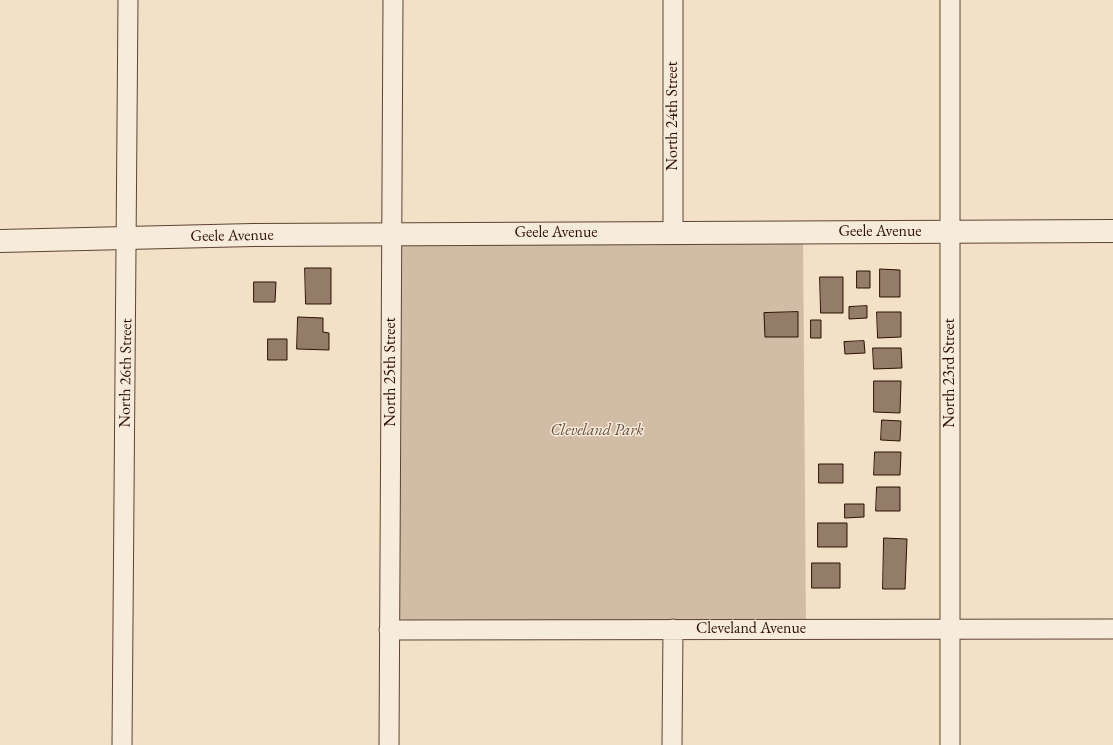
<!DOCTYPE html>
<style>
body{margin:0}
canvas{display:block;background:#f2e0c7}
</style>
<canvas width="1113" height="745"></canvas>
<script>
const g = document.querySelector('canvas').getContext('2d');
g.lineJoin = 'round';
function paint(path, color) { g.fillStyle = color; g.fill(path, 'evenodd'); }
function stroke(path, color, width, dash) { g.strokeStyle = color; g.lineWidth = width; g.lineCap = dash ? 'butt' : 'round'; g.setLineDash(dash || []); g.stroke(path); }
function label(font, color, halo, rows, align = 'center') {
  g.font = font + ' "EB Garamond",serif'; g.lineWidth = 3; g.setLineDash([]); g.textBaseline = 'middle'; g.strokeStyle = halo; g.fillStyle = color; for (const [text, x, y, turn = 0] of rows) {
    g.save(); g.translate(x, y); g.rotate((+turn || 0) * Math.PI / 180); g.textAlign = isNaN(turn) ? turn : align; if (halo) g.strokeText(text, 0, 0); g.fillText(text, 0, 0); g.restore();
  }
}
const green = new Path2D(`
 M803,232L806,629L389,630L392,234Z`);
const building = new Path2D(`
 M305,268H331V304H306Z
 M880,269L900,270V297H880Z
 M857,271H870V288H857Z
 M820,277H843V313H821Z
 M254,282H276L275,302H254Z
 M867,306V318L849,319V307Z
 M798,312V337H765L764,313Z
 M877,312H901V337L878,338Z
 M298,317L323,318V332L329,333V350L297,349Z
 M811,320H821V338H811Z
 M268,339H287V360H268Z
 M864,341L865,353L845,354L844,342Z
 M873,348H901L902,368L874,369Z
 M874,381H901L900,413L874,412Z
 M882,420L901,421L900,441L881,440Z
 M875,452H901L900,475H874Z
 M819,464H843V483H819Z
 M877,487H900V511H876Z
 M845,504H864V517L845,518Z
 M818,523H847V547H818Z
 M884,538L907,539L905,589H883Z
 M812,563H840V588H812Z`);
const minor = new Path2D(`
 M673,0V233
 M389,630L1113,629
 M122,745L128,0
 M389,745L393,0
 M672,745L673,629
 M950,745V0`);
const tertiary = new Path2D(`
 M0,241L253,235L1113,231`);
const streetNames = [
 ["North 24th Street",673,116,-90],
 ["Geele Avenue",880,232],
 ["Geele Avenue",556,233],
 ["Geele Avenue",232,236,-1],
 ["North 25th Street",391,372,-90],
 ["North 26th Street",126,373,-89],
 ["North 23rd Street",950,373,-90],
 ["Cleveland Avenue",751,629]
];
const parkNames = [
 ["Cleveland Park",597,431]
];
paint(green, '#d1bda6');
paint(building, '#937c68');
stroke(building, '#2d1002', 1);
stroke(minor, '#5e4433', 21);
stroke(tertiary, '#5e4433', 24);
stroke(minor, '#f7ebdb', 19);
stroke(tertiary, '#f7ebdb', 22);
label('16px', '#2d1002', '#f7ebdb', streetNames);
label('italic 16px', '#664d3b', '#f7ebdb', parkNames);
</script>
